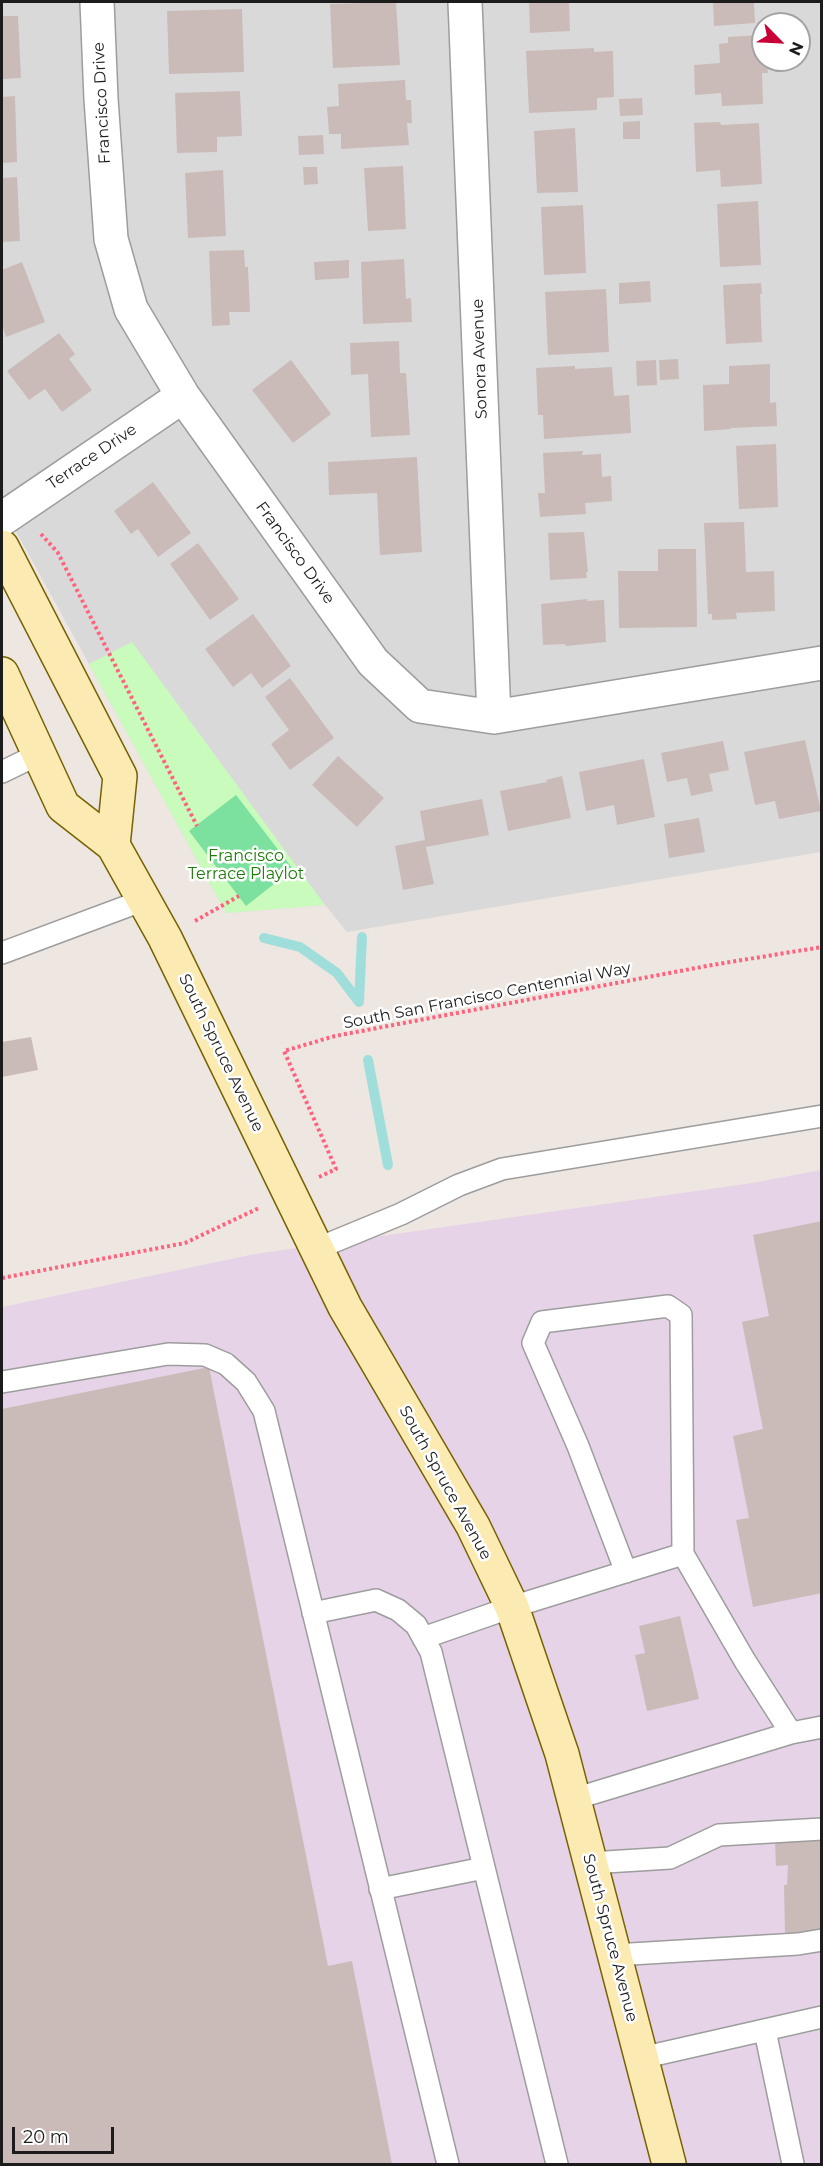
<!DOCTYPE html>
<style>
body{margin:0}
#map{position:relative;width:823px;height:2166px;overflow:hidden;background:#eee6e1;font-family:Montserrat,sans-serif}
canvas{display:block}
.frame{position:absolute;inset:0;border:3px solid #1c1c1c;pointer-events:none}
.north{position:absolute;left:751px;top:12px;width:60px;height:60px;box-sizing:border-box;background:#fff;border:2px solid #a4a4a4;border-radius:50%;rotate:114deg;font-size:16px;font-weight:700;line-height:24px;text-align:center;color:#1c1c1c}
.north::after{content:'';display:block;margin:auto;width:21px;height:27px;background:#c90037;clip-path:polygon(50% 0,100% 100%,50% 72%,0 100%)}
.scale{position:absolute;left:12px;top:2127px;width:102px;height:27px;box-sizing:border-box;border:3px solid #1c1c1c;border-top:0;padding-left:8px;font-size:18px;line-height:21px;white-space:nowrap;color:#1c1c1c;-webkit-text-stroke:4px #fff;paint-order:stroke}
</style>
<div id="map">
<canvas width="823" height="2166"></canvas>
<div class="frame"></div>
<div class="north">N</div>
<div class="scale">20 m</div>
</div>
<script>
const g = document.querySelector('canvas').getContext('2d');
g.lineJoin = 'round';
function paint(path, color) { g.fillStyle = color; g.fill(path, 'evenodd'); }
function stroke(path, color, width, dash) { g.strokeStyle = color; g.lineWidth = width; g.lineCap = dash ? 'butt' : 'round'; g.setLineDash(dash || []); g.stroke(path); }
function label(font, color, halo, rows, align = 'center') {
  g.font = font + ' Montserrat,sans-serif'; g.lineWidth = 5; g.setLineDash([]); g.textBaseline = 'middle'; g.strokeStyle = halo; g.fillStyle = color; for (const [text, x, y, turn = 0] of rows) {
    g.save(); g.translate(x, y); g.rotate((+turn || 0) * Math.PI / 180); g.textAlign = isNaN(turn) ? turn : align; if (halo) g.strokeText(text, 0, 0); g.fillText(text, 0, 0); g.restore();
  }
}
const residential = new Path2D(`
 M2,2H821V852L347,932L325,905L226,913L2,506ZM763,24H799V60H763Z`);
const industrial = new Path2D(`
 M821,1170V2164H2V1307L255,1254L752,1183Z`);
const park = new Path2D(`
 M132,642L325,905L226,913L89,664Z`);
const pitch = new Path2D(`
 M236,795L293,869L246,906L189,831Z`);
const stream = new Path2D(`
 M264,938L300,947L337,973L359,1002
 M359,1002L362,937
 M368,1060L388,1165`);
const building = new Path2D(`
 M396,2L400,65L333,68L330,4Z
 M529,2H569L570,31L530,33Z
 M713,2H754L755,23L714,26Z
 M242,9L244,72L169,74L167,11Z
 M2,16H18L21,78L2,79Z
 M760,35L761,56H763V60H767L768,73H762L763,104L722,106L721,93L695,95L694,65L720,63L719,44L728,43V37Z
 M594,48V52L613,51L614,97L597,98V110L529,113L526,51Z
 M405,80L406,100H411L412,123H407L409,145L341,149V134H329L327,107L339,106L338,84Z
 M240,91L242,136L217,137V152L177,153L175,93Z
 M15,96L17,162L2,163V97Z
 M642,98L643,115L620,116L619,99Z
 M640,121V139H623V122Z
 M720,122L721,125L759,123L762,184L721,187L720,170L696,172L694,123Z
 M575,128L578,192L537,193L534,131Z
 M323,135L324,154L299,155L298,136Z
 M403,166L406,229L368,231L364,168Z
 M303,167H317L318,184L304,185Z
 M223,170L226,236L188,238L185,173Z
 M17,177L20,241L2,242V178Z
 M758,201L761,265L720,267L717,204Z
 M583,205L586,273L544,275L541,207Z
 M244,250L245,267H248L250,312H229L230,325L212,326L209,251Z
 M404,259L406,299L411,298L412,322L363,324L361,262Z
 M349,260V278L315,280L314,262Z
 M22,262L45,322L6,337L2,324V270Z
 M650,281L651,302L619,304V283Z
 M761,283L762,294H760L762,342L726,344L723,285Z
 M606,289L609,352L548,355L545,292Z
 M59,333L75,354L69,359L92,390L62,412L45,389L29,400L7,371Z
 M399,341L400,373H406L410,435L371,437L368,374L351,375L350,343Z
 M678,359L679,379L660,380L659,360Z
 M291,360L331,414L293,443L252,390Z
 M656,360L657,385L637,386L636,361Z
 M770,364V403L776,402L777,426L730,428L731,429L704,431L703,385L729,384V366Z
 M575,366V369L612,367L614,396L629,395L631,433L544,439L543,415H538L536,368Z
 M776,444L778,507L739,509L736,446Z
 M583,451L582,455L601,454L602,477L611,476L612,501L585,503L586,514L540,517L538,493H545L543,453Z
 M417,457L422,552L380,555L377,493L329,495L328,462Z
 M153,482L191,533L158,557L138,529L131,534L114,511Z
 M744,522L746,572L774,571L775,611L736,613L737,619L712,620V614H708L704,523Z
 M584,532L588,572H586L587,578L550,580L548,533Z
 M198,543L239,599L210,620L170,564Z
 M658,549H696L697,627L619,628L618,571H658Z
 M587,599V601L604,600L606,642L566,646L565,644L543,645L541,604Z
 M253,614L291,666L262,688L251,673L233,687L205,649Z
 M290,678L334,738L290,770L271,744L289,730L265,697Z
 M805,740L821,811L779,819L775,801L755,805L744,752Z
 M723,741L729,770L709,774L713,791L691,796L687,778L667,782L661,753Z
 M338,756L384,798L357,827L312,785Z
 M644,759L655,817L617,825L614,805L586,811L579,772Z
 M562,776L571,818L508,831L500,791L547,782L546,780Z
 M482,799L489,835L426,847L434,884L403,890L395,846L425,840L420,811Z
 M699,818L705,852L669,858L664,824Z
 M31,1037L38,1070L2,1077V1042Z
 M822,1221V1593L753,1607L736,1520L749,1518L733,1436L763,1429L742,1322L769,1316L753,1235Z
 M209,1367L328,1966L352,1961L392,2164H2V1409Z
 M680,1616L699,1699L647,1711L635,1655L645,1653L639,1626Z
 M822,1838V1932L785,1933L784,1885H787L788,1865L776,1866L775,1840Z`);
const path = new Path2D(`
 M41,534L58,553L197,826
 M195,921L239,896
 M319,1177L336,1169L284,1051L335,1036L712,965L822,947
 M2,1278L185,1243L259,1208`);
const service = new Path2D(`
 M2,772L39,754
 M2,953L144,900
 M316,1249L401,1214L459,1185L502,1169L822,1116
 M2,1382L168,1354L205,1355L226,1364L246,1382L264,1411L448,2164
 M313,1613L376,1600L398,1610L416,1625L431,1652L557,2164
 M423,1638L512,1607L683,1554
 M791,1733L822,1727
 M574,1799L791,1733L745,1661L683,1554L681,1315L668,1306L542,1322L533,1343L578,1446L626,1572
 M590,1863L670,1858L719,1835L822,1829
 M380,1889L484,1868
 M614,1955L798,1944L822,1940
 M765,2031L793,2164
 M641,2058L822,2017`);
const minor = new Path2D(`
 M97,2L101,99L111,239L131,309L183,396L373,662L420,706L494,717L822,663
 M465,2L494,717
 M2,519L183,396`);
const secondary = new Path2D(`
 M2,547L120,776L113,845
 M2,674L63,806L113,845L165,938L345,1307L473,1526L512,1607L562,1754L669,2164`);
const streetNames = [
 ["Francisco Drive",102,103,-93],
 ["Sonora Avenue",480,359,-92],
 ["Terrace Drive",92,457,-34],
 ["Francisco Drive",295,553,54],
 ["South San Francisco Centennial Way",487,996,-11],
 ["South Spruce Avenue",221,1053,64],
 ["South Spruce Avenue",445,1483,61],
 ["South Spruce Avenue",610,1938,75]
];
const parkNames = [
 ["Francisco",246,856],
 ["Terrace Playlot",246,874]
];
paint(residential, '#dad9da');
paint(industrial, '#e6d3e8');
paint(park, '#c8fbbc');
paint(pitch, '#7ce19e');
stroke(stream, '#a0dedb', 10);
paint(building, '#cabbb8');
stroke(service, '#9d9d9d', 24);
stroke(minor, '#9d9d9d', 36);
stroke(secondary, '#766201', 36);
stroke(path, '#ff627d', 4, [3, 3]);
stroke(service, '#fff', 21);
stroke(minor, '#fff', 33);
stroke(secondary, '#fbebb2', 33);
label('16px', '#1c1c1c', '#fff', streetNames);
label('16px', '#1e7d07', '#fff', parkNames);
</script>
